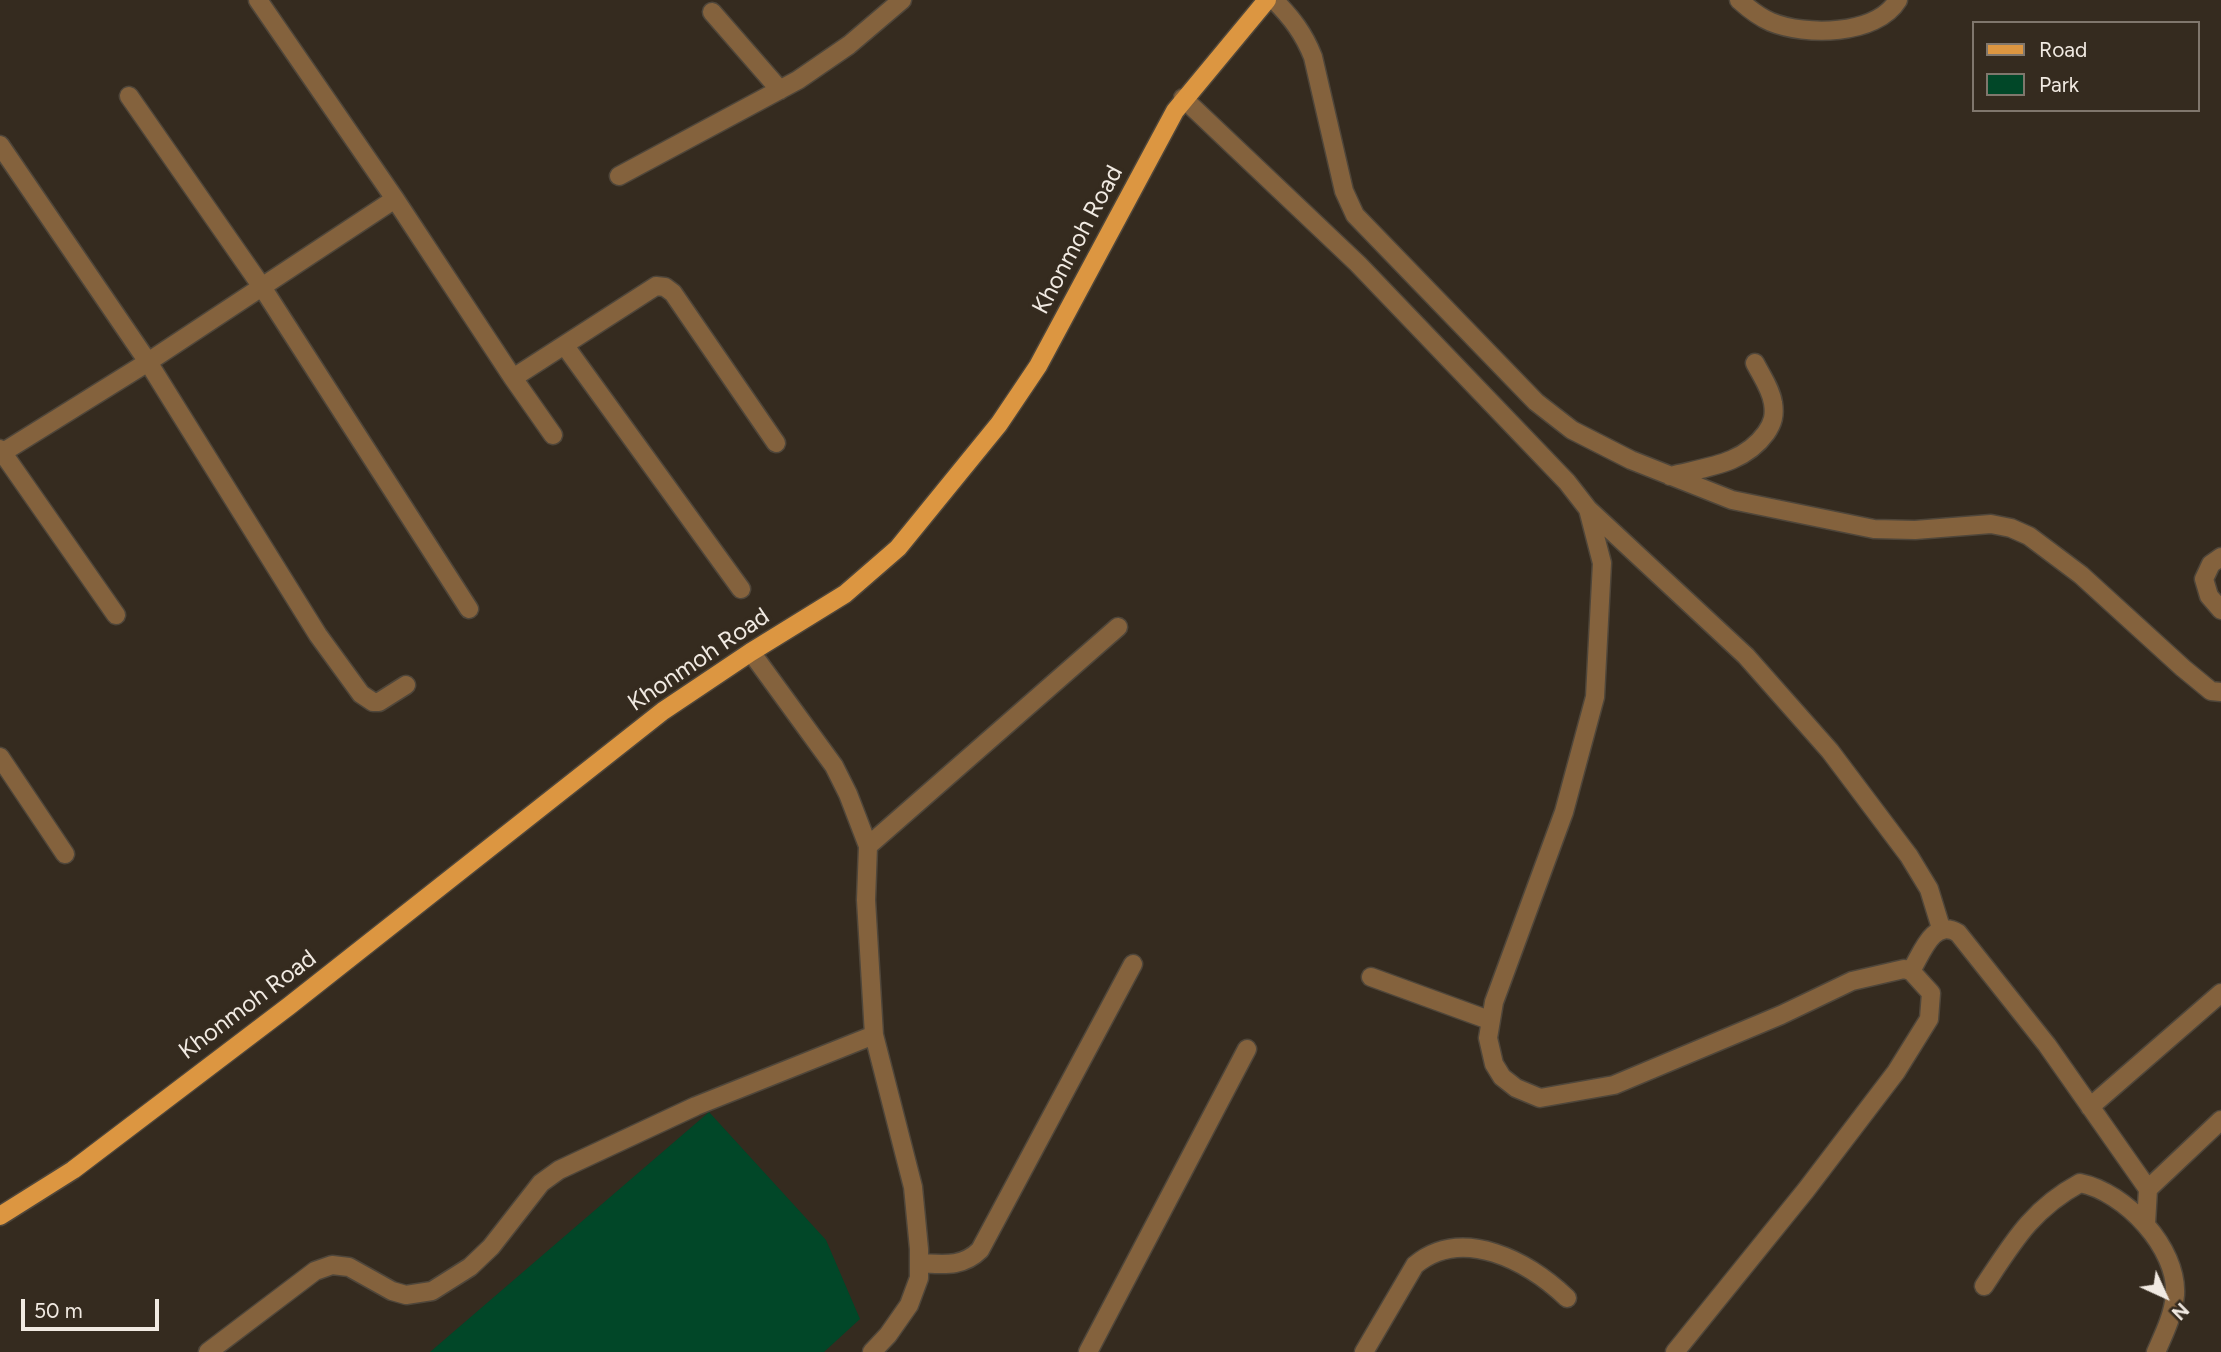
<!DOCTYPE html>
<style>
body{margin:0}
#map{position:relative;width:2221px;height:1352px;overflow:hidden;background:#352b1f;font-family:Figtree,sans-serif}
canvas{display:block}
.legend{position:absolute;left:1972px;top:21px;width:228px;height:91px;box-sizing:border-box;background:#352b1f;border:2px solid #80776d;margin:0;padding:9px 12px;list-style:none;font-size:21px;color:#f1eae2}
.legend li{display:flex;align-items:center;gap:14px;height:35px}
.legend b{width:35px;border:2px solid #80776d}
.north{position:absolute;left:2130px;top:1261px;width:70px;height:70px;-webkit-text-stroke:5px #352b1f;paint-order:stroke;rotate:135deg;font-size:19px;font-weight:700;line-height:28px;text-align:center;color:#f1eae2}
.north::after{content:'';display:block;margin:auto;width:24px;height:32px;background:#f1eae2;clip-path:polygon(50% 0,100% 100%,50% 72%,0 100%)}
.scale{position:absolute;left:21px;top:1299px;width:138px;height:32px;box-sizing:border-box;border:4px solid #f1eae2;border-top:0;padding-left:9px;font-size:21px;line-height:24px;white-space:nowrap;color:#f1eae2;-webkit-text-stroke:5px #352b1f;paint-order:stroke}
</style>
<div id="map">
<canvas width="2221" height="1352"></canvas>
<ul class="legend">
<li><b style="height:9px;background:#dc9641"></b>Road</li>
<li><b style="height:19px;background:#014728"></b>Park</li>
</ul>
<div class="north">N</div>
<div class="scale">50 m</div>
</div>
<script>
const g = document.querySelector('canvas').getContext('2d');
g.lineJoin = 'round';
function paint(path, color) { g.fillStyle = color; g.fill(path, 'evenodd'); }
function stroke(path, color, width, dash) { g.strokeStyle = color; g.lineWidth = width; g.lineCap = dash ? 'butt' : 'round'; g.setLineDash(dash || []); g.stroke(path); }
function label(font, color, halo, rows, align = 'center') {
  g.font = font + ' Figtree,sans-serif'; g.lineWidth = 7; g.setLineDash([]); g.textBaseline = 'middle'; g.strokeStyle = halo; g.fillStyle = color; for (const [text, x, y, turn = 0] of rows) {
    g.save(); g.translate(x, y); g.rotate((+turn || 0) * Math.PI / 180); g.textAlign = isNaN(turn) ? turn : align; if (halo) g.strokeText(text, 0, 0); g.fillText(text, 0, 0); g.restore();
  }
}
const green = new Path2D(`
 M709,1112L826,1240L860,1319L824,1352H430Z`);
const minor = new Path2D(`
 M258,0L395,199L513,378L553,435
 M1274,0C1292,18 1304,34 1313,57L1344,191L1355,215L1536,402L1572,430L1631,460L1732,500L1874,529L1915,530L1991,524L2011,528L2029,536L2081,575L2183,668L2211,691L2221,692
 M1739,0C1749,9 1759,17 1771,22C1805,36 1876,36 1898,0
 M712,12L780,90
 M129,96L262,287L469,609
 M1183,98L1358,264L1567,482L1588,509L1602,563L1595,697L1564,812L1494,1002L1488,1038L1494,1064L1502,1077L1516,1088L1540,1098L1614,1085L1781,1015L1852,981L1904,969L1911,971L1931,993L1929,1019L1896,1072L1806,1190L1675,1352
 M0,145L148,362L318,635L361,694L373,702H379L406,685
 M619,176L798,80L849,45L902,0
 M565,346L741,589
 M513,378L656,286L665,287L673,293L776,443
 M0,449L116,615
 M0,454L148,362L395,199
 M1670,476C1705,467 1743,465 1766,433C1773,423 1775,415 1773,403C1771,389 1761,375 1755,363
 M1588,509L1746,656L1830,751L1909,856L1929,889L1941,928
 M2221,557L2211,564L2204,579L2209,596L2221,610
 M751,652L834,766L848,794L868,846L866,900L874,1035L913,1187L919,1249V1278L909,1305L888,1335L872,1352
 M0,757L65,854
 M868,846L1118,627
 M1911,971C1922,953 1933,918 1958,933L2047,1045L2148,1189L2146,1224
 M1371,977L1489,1020
 M2090,1107L2221,993
 M2148,1189L2221,1120
 M919,1263C942,1264 962,1268 980,1250L1133,964
 M1984,1286C2013,1242 2032,1209 2080,1183C2125,1192 2178,1248 2175,1295C2173,1316 2164,1334 2156,1352
 M208,1352L315,1271L332,1265L349,1267L392,1291L406,1295L432,1291L470,1267L491,1247L541,1183L559,1170L696,1106L874,1035
 M1088,1352L1247,1049
 M1364,1352L1415,1265C1463,1225 1529,1262 1567,1298`);
const major = new Path2D(`
 M0,1216L73,1170L289,1006L663,711L751,652L845,594L898,548L999,424L1038,366L1175,111L1267,0`);
const streetNames = [
 ["Khonmoh Road",1078,240,-62],
 ["Khonmoh Road",699,660,-34],
 ["Khonmoh Road",248,1005,-37]
];
paint(green, '#014728');
stroke(minor, '#4f463a', 21);
stroke(major, '#4f463a', 21);
stroke(minor, '#84623d', 18);
stroke(major, '#dc9641', 18);
label('24px', '#f1eae2', '#352b1f', streetNames);
</script>
